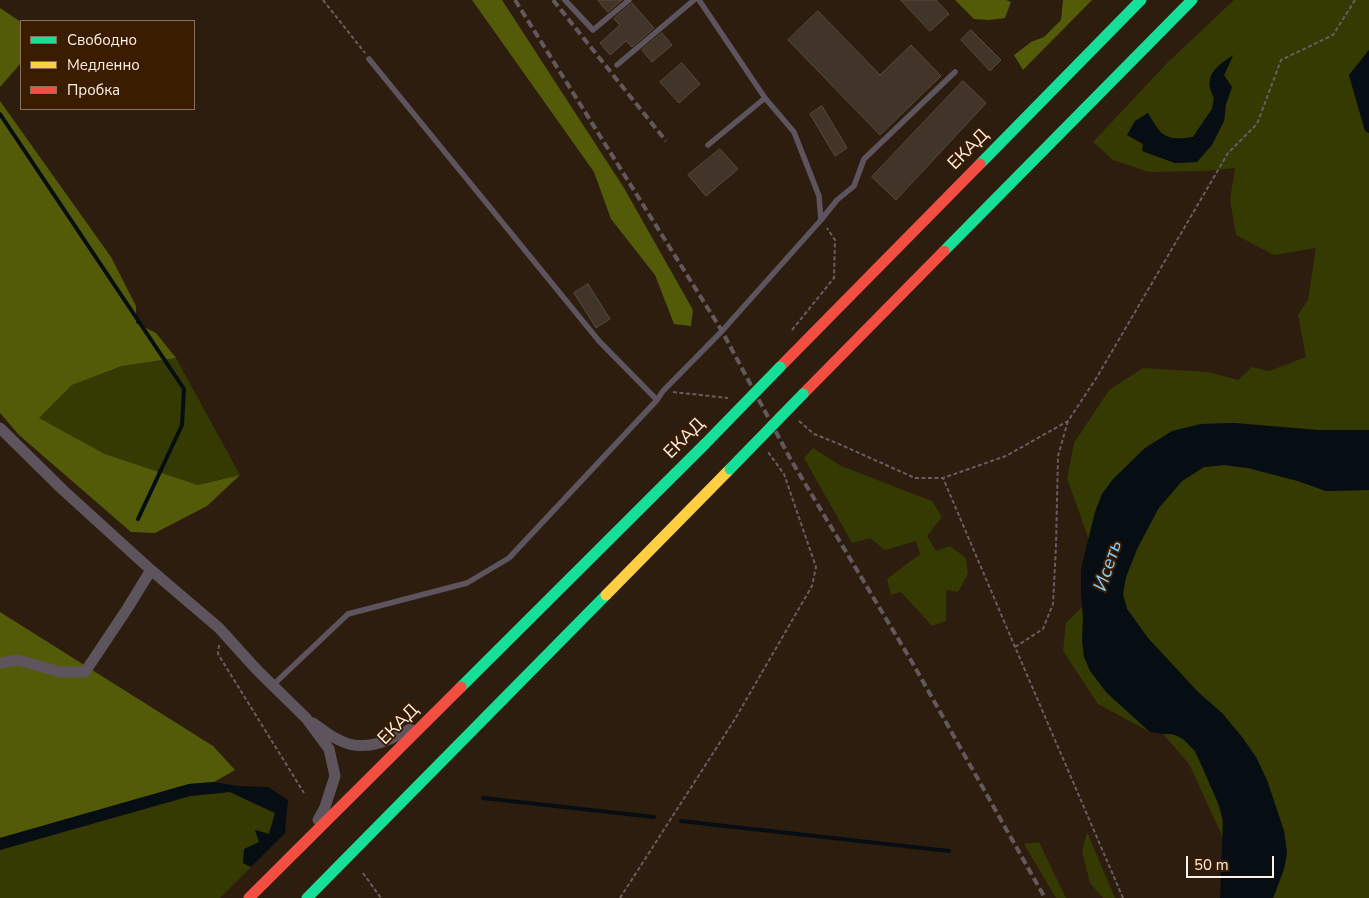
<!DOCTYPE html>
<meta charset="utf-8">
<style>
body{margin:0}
#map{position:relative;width:1369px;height:898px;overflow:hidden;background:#2d1d0e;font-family:"Nunito Sans",sans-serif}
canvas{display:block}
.legend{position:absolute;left:20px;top:20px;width:175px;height:90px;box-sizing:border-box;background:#3a1c01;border:1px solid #88715d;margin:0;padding:6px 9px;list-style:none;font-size:15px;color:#fdf1e8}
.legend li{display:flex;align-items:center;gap:10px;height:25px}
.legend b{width:25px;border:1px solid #88715d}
.scale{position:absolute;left:1186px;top:856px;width:88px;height:22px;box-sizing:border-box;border:2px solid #fdf1e8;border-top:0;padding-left:6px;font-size:15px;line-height:18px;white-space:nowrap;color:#fdf1e8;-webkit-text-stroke:4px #3a1c01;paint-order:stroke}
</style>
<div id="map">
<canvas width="1369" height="898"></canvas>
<ul class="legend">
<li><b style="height:6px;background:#16e098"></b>Свободно</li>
<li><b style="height:6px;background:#ffcf43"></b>Медленно</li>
<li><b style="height:6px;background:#f24e42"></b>Пробка</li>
</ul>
<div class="scale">50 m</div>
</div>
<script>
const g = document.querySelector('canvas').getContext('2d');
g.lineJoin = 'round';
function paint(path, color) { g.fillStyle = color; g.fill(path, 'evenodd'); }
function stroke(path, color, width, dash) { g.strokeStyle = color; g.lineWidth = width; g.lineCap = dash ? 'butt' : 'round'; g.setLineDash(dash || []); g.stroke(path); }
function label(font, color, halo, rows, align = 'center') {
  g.font = font + ' "Nunito Sans",sans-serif'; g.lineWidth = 4; g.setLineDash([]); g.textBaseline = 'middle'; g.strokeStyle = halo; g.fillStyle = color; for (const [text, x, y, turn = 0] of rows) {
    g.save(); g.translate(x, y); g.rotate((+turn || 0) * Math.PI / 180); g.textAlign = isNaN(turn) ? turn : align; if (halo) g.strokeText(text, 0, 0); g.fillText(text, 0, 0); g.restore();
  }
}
const green = new Path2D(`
 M1234,0H1369V50L1349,75L1365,131L1369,133V430H1317L1234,423L1201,424L1095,512L1089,540L1067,478L1074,443L1109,390L1143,368L1208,372L1238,380L1252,367L1269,371L1306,357L1298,315L1308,300L1316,248L1274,255L1236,235L1230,200L1235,168L1204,171L1149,172L1113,160L1093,142L1168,62ZM1233,56L1224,76L1232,87L1226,104L1224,121L1197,162L1175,163L1143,151V144L1128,135L1160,133L1176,140L1193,137L1212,109L1220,64Z
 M176,358L240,475L198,485L105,454L38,418L72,385L122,366Z
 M813,448L841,466L932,501L942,517L927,536L936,551L950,546L966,558L968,574L958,592L946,590V621L932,626L901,592L891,595L887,579L920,554L916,541L885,550L870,538L852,543L804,458Z
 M1224,465L1248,468L1298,481L1326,491L1369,490V898H1273L1284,869L1287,853L1284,831L1267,781L1256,757L1242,737L1222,713L1198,692L1148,638L1127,609L1123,594L1126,577L1137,549L1158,509L1182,481L1204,467Z
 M1082,607L1083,616L1106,692L1150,732L1098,704L1063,651L1066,623Z
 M1163,734C1191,732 1200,760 1209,781C1214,794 1220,805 1222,819C1223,825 1223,832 1223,838L1189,764Z
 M230,792L275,813L269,834L255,830L259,842L243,863L251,867L220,898H0V850L190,796Z
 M1087,832L1115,898H1103L1090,883L1082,851Z
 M1039,842L1066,898H1056L1024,844Z`);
const forest = new Path2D(`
 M472,0H502L624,188L693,310L691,326L674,324L655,275L611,219L594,172Z
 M955,0H1006L1011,2L1005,18L989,20L974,19Z
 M1063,0H1092L1023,70L1014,55L1031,42L1044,37L1061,20Z
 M0,8L21,22V63L0,87Z
 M0,101L111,257L136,306V323L156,333L176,358L122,366L72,385L39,418L105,454L198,485L240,475L207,506L155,533L131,532L19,435L0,413Z
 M0,612L213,746L235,770L214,782L189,784L0,838Z`);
const water = new Path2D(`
 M1369,50V133L1365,131L1349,75Z
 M1233,55L1224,75L1232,87L1226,104L1224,121L1212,145L1197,162L1175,163L1142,151L1143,144L1127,135L1135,121L1148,113C1162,137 1165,141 1193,137L1212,109L1214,98C1202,76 1216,67 1233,55Z
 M1234,423L1317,430H1369V490L1326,491L1298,481L1248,468L1224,465L1204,467L1182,481L1158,509L1137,549L1126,577L1123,594L1127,609L1148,638L1198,692L1222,713L1242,737L1256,757L1267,780L1284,831L1287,853L1284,869L1273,898H1220L1223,820L1219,805L1195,751L1183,739L1173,734H1163L1150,732L1106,692L1090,671L1084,657L1082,641L1083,616L1081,592V569L1095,512L1102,494L1113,479L1145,448L1172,431L1201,424Z
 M214,782L238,786L268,787L288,800L285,833L251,867L243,863L244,849L259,842L255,830L269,834L275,813L230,792L190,796L0,850V838L189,784Z`);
const stream = new Path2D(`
 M0,114L184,389L182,425L138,519
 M483,798L654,817
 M681,821L949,851`);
const building = new Path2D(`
 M598,0H622L608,12Z
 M901,0H936L949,14L930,31Z
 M632,3L654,28L632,47L626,41L610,55L600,43L620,25L614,19Z
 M818,11L880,75L911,45L941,76L880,135L788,40Z
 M971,30L1001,60L990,71L961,40Z
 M662,33L672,45L652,62L642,50Z
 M682,63L700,84L679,103L660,82Z
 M963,81L986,103L896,200L872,177Z
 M822,106L847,148L835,156L810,114Z
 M720,149L738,169L706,196L688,175Z
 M588,284L610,319L596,328L574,293Z`);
const path = new Path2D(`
 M323,0L365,53
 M792,330L834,278L835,240L827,228
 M673,392L728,398
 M799,421L814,434L839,444L915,478H943
 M219,645L218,654L304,793
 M1015,647L1043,629L1053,604L1056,546L1058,456L1068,421
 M363,873L381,898
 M620,898L735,719L812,586L816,567L784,474L768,452
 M1123,898L1015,647L943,478L1006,456L1068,421L1097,377L1228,153L1257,124L1281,60L1333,35L1355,0`);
const lane = new Path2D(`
 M565,0L593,30L629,0
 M369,59L599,341L657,400
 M617,65L694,0
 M708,145L765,98
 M821,220L837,200L854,186L864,159L955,72
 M273,685L348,614L467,583L509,558L657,400L663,391L722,331L821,220L819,196L794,132L765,98L699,0`);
const street = new Path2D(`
 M0,428L63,490L151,570L219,628L257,670L306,718L329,749L335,776L325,807L318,820
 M0,663L18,660L60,672H85L127,609L151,570
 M313,723C322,729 330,736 339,740C363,753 389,741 410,729`);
const fast = new Path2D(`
 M980,164L1141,0
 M944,251L1192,0
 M461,687L705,444
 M307,898L606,595`);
const slow = new Path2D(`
 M606,595L730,469`);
const jam = new Path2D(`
 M780,367L980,164
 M803,394L944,251
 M249,898L461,687`);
const rail = new Path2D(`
 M515,0L722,331L791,460L912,662L1045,898
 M553,0L666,141`);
const fastBridge = new Path2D(`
 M705,444L780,367
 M730,469L803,394`);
const streetNames = [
 ["ЕКАД",969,150,-45],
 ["ЕКАД",685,439,-45],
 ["ЕКАД",399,725,-45]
];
const waterNames = [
 ["Исеть",1109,566,-72]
];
paint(green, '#343a02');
paint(forest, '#535b09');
paint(water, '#060e13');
stroke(stream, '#060e13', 4);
paint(building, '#413428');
stroke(building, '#584a3d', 1);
stroke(path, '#675e64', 2, [4, 2.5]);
stroke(lane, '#5d545e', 5.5);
stroke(street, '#5d545e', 11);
stroke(fast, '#16e098', 11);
stroke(slow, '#ffcf43', 11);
stroke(jam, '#f24e42', 11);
stroke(rail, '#63595d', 4, [8, 4]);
stroke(fastBridge, '#16e098', 11);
label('18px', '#fdf1e8', '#3a1c01', streetNames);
label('italic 19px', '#86cfff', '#3a1c01', waterNames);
</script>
